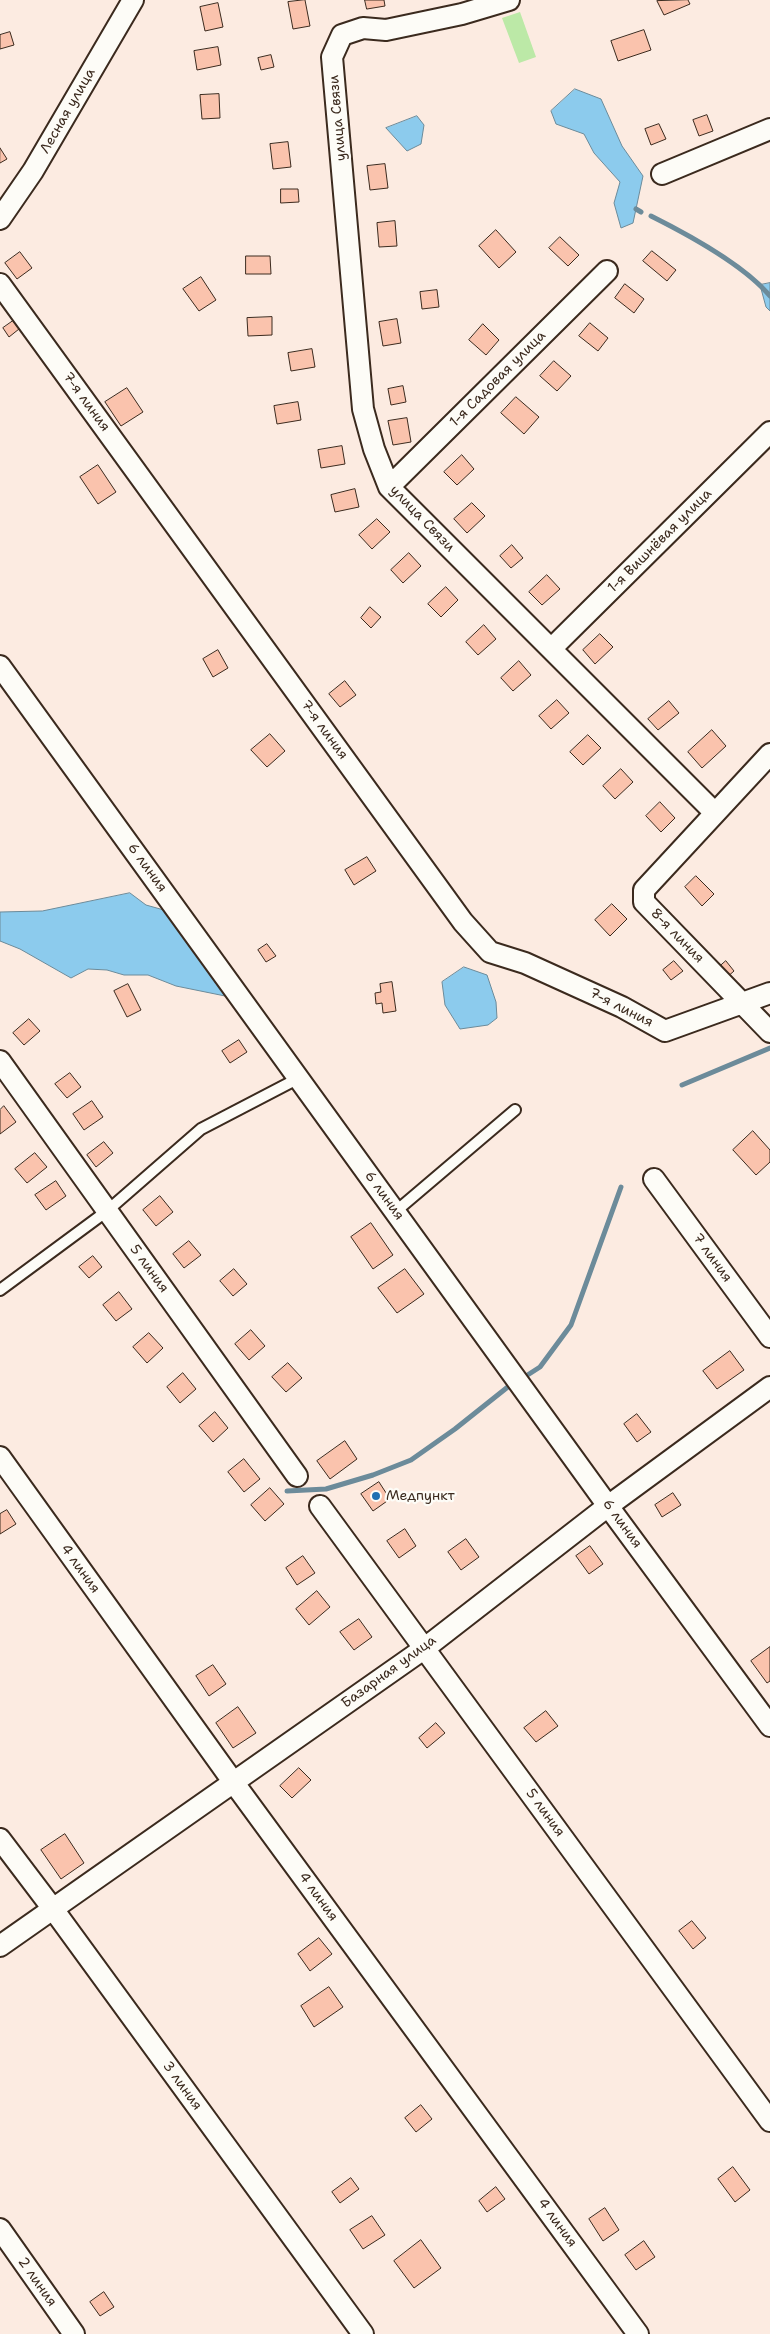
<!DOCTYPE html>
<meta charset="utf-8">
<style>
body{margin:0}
canvas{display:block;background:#fcebe1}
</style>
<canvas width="770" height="2334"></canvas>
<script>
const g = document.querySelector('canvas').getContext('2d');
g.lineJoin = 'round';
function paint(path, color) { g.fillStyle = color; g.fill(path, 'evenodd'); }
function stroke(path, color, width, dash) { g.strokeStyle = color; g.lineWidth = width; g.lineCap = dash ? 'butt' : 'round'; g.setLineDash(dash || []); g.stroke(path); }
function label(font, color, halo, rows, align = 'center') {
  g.font = font + ' "Shantell Sans",sans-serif'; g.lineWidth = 4.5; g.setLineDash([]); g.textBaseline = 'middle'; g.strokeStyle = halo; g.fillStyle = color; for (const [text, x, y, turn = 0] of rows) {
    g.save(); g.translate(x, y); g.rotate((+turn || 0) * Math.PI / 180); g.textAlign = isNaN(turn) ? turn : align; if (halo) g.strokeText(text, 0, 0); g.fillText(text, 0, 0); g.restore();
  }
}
const green = new Path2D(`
 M520,12L536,57L519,63L502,18Z`);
const water = new Path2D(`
 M575,89L601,99L622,146L643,176L633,223L621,228L614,203L620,182L594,153L584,134L556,124L551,111Z
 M417,116L424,125L421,144L407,151L386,128Z
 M770,283V311L766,307L760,285Z
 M130,893L146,905L178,914L230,997L176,986L148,975H124L107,970L88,969L71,978L20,949L0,941V912L42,911Z
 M464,967L487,975L496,1002L497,1018L488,1025L460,1029L445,1005L442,982Z`);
const stream = new Path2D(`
 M636,209L641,212
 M651,216C687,234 744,265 770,296
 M682,1085L770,1048
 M526,1376L540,1367L571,1325L621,1187
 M287,1491L326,1489L373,1475L411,1460L455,1429L509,1386`);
const building = new Path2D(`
 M305,0L310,26L293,29L288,2Z
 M365,0H384L385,6L367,9Z
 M688,0L690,4L664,15L657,1Z
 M218,3L223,27L205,31L200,7Z
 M644,30L651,50L618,61L611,41Z
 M10,32L14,45L0,49V35Z
 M218,47L221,65L197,70L194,51Z
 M271,55L274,67L261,70L258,58Z
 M219,94L220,118L202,119L200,95Z
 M707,115L713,131L699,136L693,120Z
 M659,124L666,139L651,145L645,129Z
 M288,142L291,167L273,169L270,144Z
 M0,148L7,159L0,163Z
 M385,164L388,188L370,190L367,166Z
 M281,189H298L299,202L281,203Z
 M395,221L397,246L379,247L377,223Z
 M496,230L516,252L499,268L479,246Z
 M560,237L579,255L568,266L549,248Z
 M652,251L676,270L667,281L643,261Z
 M20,252L32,268L17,279L5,263Z
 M246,256H270L271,274H246Z
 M201,277L216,300L199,311L183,289Z
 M625,284L644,299L634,313L615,298Z
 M437,290L439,307L422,309L420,292Z
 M272,317V335L248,336L247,318Z
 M397,319L401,343L383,346L379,322Z
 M13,321L19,329L9,337L3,328Z
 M590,323L608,338L598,351L579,336Z
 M483,324L499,340L486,355L469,340Z
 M312,349L315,367L291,371L288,353Z
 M554,361L571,376L557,391L540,376Z
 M403,386L406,402L391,405L388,389Z
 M127,388L143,412L121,426L105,402Z
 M516,397L539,417L524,434L501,413Z
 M298,402L301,420L277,424L274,406Z
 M407,418L411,442L393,445L388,421Z
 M342,446L345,464L321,468L318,450Z
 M462,455L474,469L457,485L444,472Z
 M98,465L116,492L98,504L80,477Z
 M355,489L359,507L335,512L331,495Z
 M472,503L485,516L467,533L454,519Z
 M377,519L390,532L372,549L359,535Z
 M512,545L523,558L511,568L500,556Z
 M409,553L421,566L403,583L391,570Z
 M547,575L560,589L542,605L529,592Z
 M446,587L458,600L441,617L428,604Z
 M370,607L381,617L371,628L361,618Z
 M484,625L496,639L478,655L466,642Z
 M600,634L613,647L595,664L583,650Z
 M218,650L228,668L213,677L203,659Z
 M519,661L531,675L513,691L501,678Z
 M345,681L356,695L340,707L329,694Z
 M557,700L569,713L551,729L539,716Z
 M669,701L679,713L658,730L648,719Z
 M712,730L726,746L702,768L688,752Z
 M270,734L285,751L267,767L251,750Z
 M588,735L601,748L583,765L570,752Z
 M621,769L633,782L615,799L603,786Z
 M660,802L675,818L661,832L646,816Z
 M367,857L376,871L354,885L345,870Z
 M696,876L714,894L702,906L685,887Z
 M612,904L627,919L610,936L595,920Z
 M267,944L276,956L266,962L258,950Z
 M674,961L683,971L671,980L663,970Z
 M726,961L734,971L726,978L718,968Z
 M392,982L396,1011L383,1013L382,1003L376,1004L375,993L381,992L380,984Z
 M128,984L141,1010L127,1017L114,991Z
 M29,1019L40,1031L24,1045L13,1033Z
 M239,1040L247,1052L230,1063L222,1051Z
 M70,1073L81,1087L67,1098L55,1084Z
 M92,1101L103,1117L84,1130L73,1114Z
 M4,1106L16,1122L0,1134V1110Z
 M753,1131L770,1150V1162L756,1175L733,1150Z
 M104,1142L113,1153L96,1167L87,1155Z
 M35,1153L47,1167L27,1183L15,1169Z
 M56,1181L66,1196L46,1210L35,1195Z
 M160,1196L173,1212L156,1226L143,1210Z
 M371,1223L393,1255L373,1269L351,1237Z
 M189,1241L201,1255L184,1268L173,1254Z
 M93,1256L102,1267L89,1278L79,1267Z
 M234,1269L247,1284L233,1296L220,1281Z
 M405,1269L424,1294L397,1313L378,1288Z
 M119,1292L132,1309L116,1321L103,1305Z
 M251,1330L265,1346L249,1360L235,1344Z
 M149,1333L163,1348L147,1363L133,1347Z
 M730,1351L744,1370L717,1389L703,1371Z
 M288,1363L302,1378L286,1392L272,1377Z
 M183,1373L196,1389L180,1403L167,1387Z
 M215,1412L228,1428L213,1442L199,1426Z
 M637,1414L651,1432L637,1442L624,1424Z
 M345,1441L357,1459L330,1479L317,1461Z
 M244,1459L260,1479L244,1492L228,1472Z
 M379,1482L390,1499L373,1511L361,1494Z
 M270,1488L284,1504L265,1521L251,1505Z
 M673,1493L681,1505L662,1517L655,1505Z
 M7,1510L16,1524L0,1534V1514Z
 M405,1529L416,1546L399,1558L387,1541Z
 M466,1539L479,1557L461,1570L448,1552Z
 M590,1546L603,1564L589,1574L576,1556Z
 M303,1556L315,1573L297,1585L286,1568Z
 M317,1591L330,1607L309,1625L296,1609Z
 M359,1619L372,1637L354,1650L340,1632Z
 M770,1647V1681L767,1683L751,1661Z
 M213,1665L226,1684L209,1696L196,1676Z
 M238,1707L256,1733L233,1748L216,1723Z
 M546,1711L558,1726L536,1742L524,1728Z
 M436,1723L445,1733L427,1748L419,1738Z
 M299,1768L311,1780L292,1798L280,1786Z
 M65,1834L84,1863L61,1879L41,1850Z
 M692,1921L706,1938L693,1949L679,1931Z
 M319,1938L332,1954L310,1971L298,1954Z
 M329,1987L343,2007L314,2027L301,2006Z
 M421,2105L432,2119L416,2132L405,2118Z
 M733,2167L750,2190L735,2202L718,2179Z
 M351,2178L359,2189L340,2203L332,2192Z
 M496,2187L505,2199L487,2212L479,2201Z
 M605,2208L619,2230L603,2241L589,2219Z
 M372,2216L385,2235L363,2249L350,2230Z
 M421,2240L441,2268L414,2288L394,2261Z
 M644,2241L655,2257L636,2270L625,2255Z
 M104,2292L114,2307L100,2316L90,2302Z`);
const service = new Path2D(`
 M395,1212L515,1110
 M0,1290L107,1211L201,1129L299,1078`);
const minor = new Path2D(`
 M509,0L462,14L386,30L363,28L342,35L332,57L363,409L374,449L389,487L714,812
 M662,174L770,129
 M0,219L33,171L133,0
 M0,284L463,922L490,952L525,963L622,1007L665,1031L770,993
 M389,487L607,271
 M551,649L770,432
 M0,666L608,1506L770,1726
 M770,754L644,890V902L770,1032
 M0,1061L297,1476
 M654,1179L770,1337
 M0,1457L234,1783L638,2334
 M320,1506L770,2121
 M0,1839L53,1909L363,2334
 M0,1946L425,1648L608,1506L770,1387
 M0,2229L74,2334`);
const markers = [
 [376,1496,5,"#1f6fb2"]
];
const streetNames = [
 ["Лесная улица",68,111,-60],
 ["улица Связи",338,118,-95],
 ["1-я Садовая улица",498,379,-45],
 ["7-я линия",86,402,54],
 ["улица Связи",422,519,46],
 ["1-я Вишнёвая улица",660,541,-45],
 ["7-я линия",324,730,54],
 ["6 линия",147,868,54],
 ["8-я линия",677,936,46],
 ["7-я линия",621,1008,27],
 ["6 линия",384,1196,54],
 ["7 линия",712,1258,54],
 ["5 линия",149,1269,54],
 ["6 линия",622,1524,54],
 ["4 линия",80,1569,54],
 ["Базарная улица",389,1672,-36],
 ["5 линия",545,1813,54],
 ["4 линия",318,1897,54],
 ["3 линия",182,2086,54],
 ["4 линия",557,2223,54],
 ["2 линия",37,2282,55]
];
const poiNames = [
 ["Медпункт",386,1496]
];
paint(green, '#bce9a7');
paint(water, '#8ccbed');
stroke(water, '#6c8b9a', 1);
stroke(stream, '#6c8b9a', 5);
paint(building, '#fac3ad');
stroke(building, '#3b2a1e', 1);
stroke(service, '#3b2a1e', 14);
stroke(minor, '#3b2a1e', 24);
stroke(service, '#fdfcf7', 10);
stroke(minor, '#fdfcf7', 20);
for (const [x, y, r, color] of markers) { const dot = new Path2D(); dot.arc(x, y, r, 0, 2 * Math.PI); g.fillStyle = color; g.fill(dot); stroke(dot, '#fdfcf7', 2); }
label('14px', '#3b2a1e', '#fdfcf7', streetNames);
label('14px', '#3b2a1e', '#fdfcf7', poiNames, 'left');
</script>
